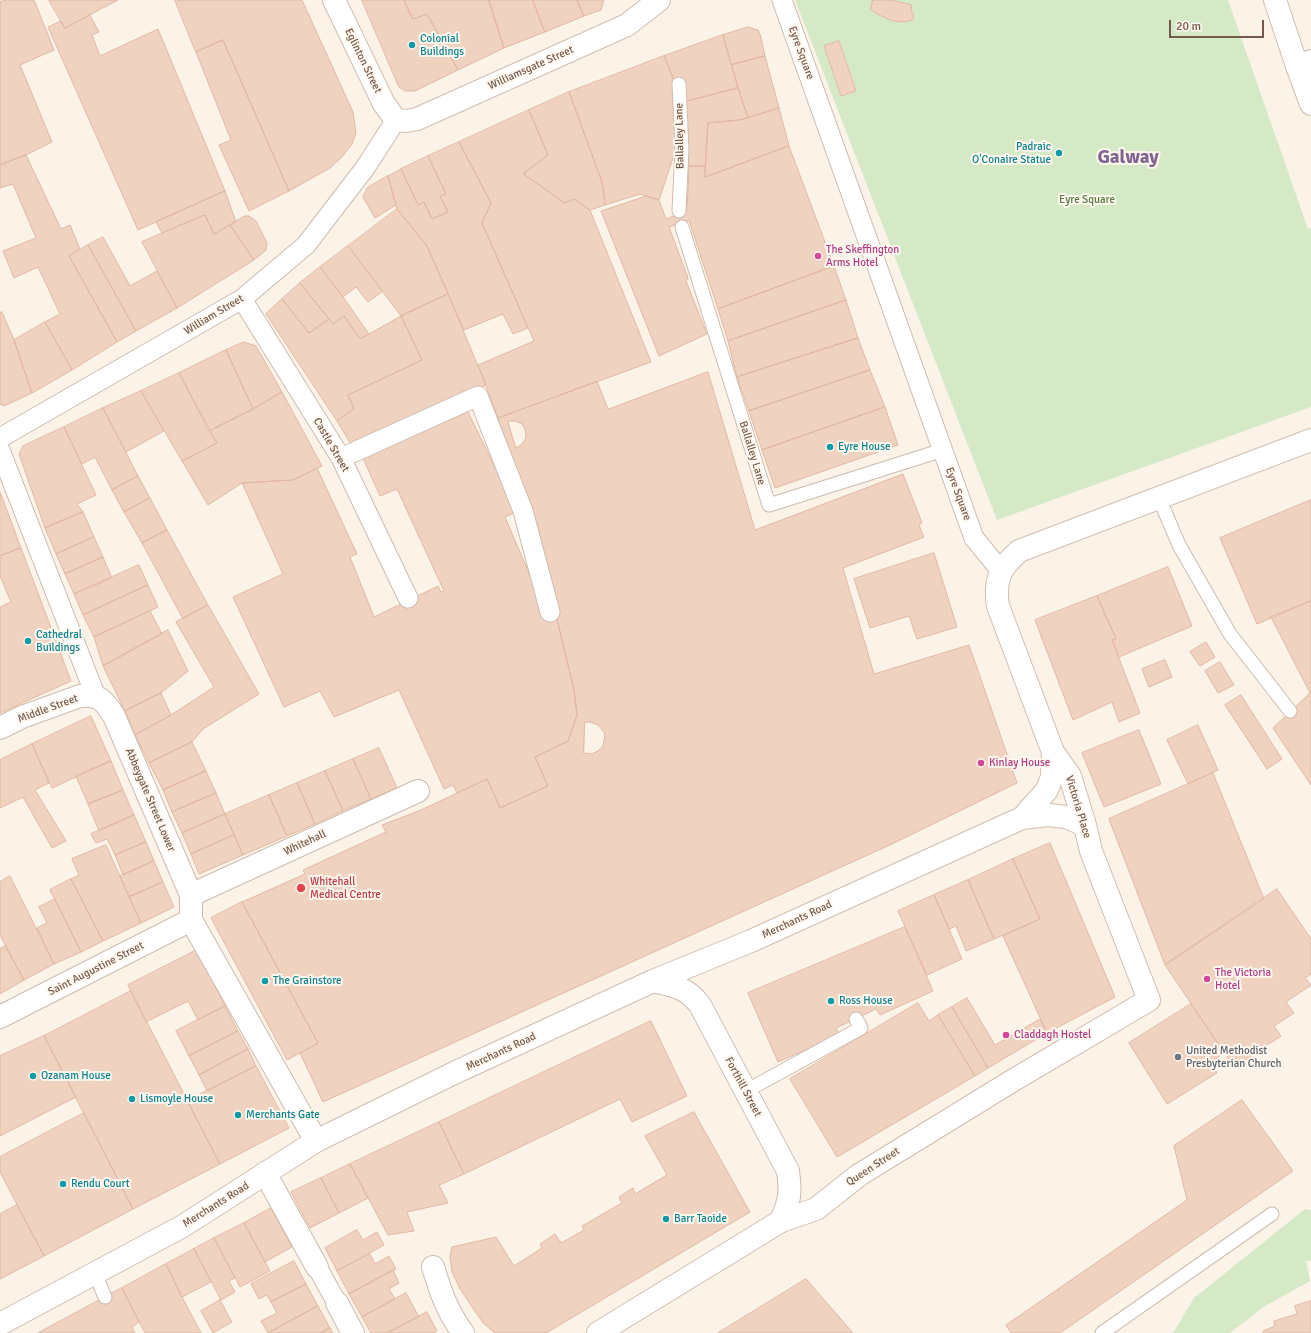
<!DOCTYPE html>
<style>
body{margin:0}
#map{position:relative;width:1311px;height:1333px;overflow:hidden;background:#fbf3e8;font-family:Signika,sans-serif}
canvas{display:block}
.scale{position:absolute;left:1169px;top:20px;width:95px;height:18px;box-sizing:border-box;border:2px solid #745a4d;border-top:0;padding-left:5px;font-size:12px;line-height:14px;white-space:nowrap;color:#745a4d;-webkit-text-stroke:3px #fef7ee;paint-order:stroke}
</style>
<div id="map">
<canvas width="1311" height="1333"></canvas>
<div class="scale">20 m</div>
</div>
<script>
const g = document.querySelector('canvas').getContext('2d');
g.lineJoin = 'round';
function paint(path, color) { g.fillStyle = color; g.fill(path, 'evenodd'); }
function stroke(path, color, width, dash) { g.strokeStyle = color; g.lineWidth = width; g.lineCap = dash ? 'butt' : 'round'; g.setLineDash(dash || []); g.stroke(path); }
function label(font, color, halo, rows, align = 'center') {
  g.font = font + ' Signika,sans-serif'; g.lineWidth = 4; g.setLineDash([]); g.textBaseline = 'middle'; g.strokeStyle = halo; g.fillStyle = color; for (const [text, x, y, turn = 0] of rows) {
    g.save(); g.translate(x, y); g.rotate((+turn || 0) * Math.PI / 180); g.textAlign = isNaN(turn) ? turn : align; if (halo) g.strokeText(text, 0, 0); g.fillText(text, 0, 0); g.restore();
  }
}
const green = new Path2D(`
 M795,0H1228L1308,229L1311,228V407L997,520Z
 M1305,1209L1311,1210V1261H1306L1310,1281L1265,1306L1230,1333H1173L1194,1298Z`);
const building = new Path2D(`
 M6,0H34L54,50L20,65L52,142L26,155L0,165V2Z
 M49,0H118L65,28Z
 M175,0H302L353,112L356,133L352,144L342,157L330,168L289,191L223,40L196,52Z
 M362,0H404L413,19L427,14L458,70L415,91H405L399,87Z
 M404,0H489L504,48L458,70L427,14L413,19Z
 M489,0H533L545,32L504,48Z
 M533,0H577L584,16L545,32Z
 M577,0H604L601,10L584,16Z
 M873,0H891L912,5L911,10L914,16L912,20L904,22L893,21L879,15L871,10Z
 M90,15L99,32L92,35L100,56L158,29L225,191L138,230L48,27L61,21L65,28Z
 M748,27L758,30L760,34L765,56L731,65L723,35Z
 M723,35L738,88L684,102L664,56Z
 M223,40L289,191L249,211L219,145L231,140L196,52Z
 M839,41L856,91L841,96L824,46Z
 M664,56L676,86L677,143L675,152L659,200L640,194L605,205L602,182L569,92Z
 M765,56L779,108L748,118L731,65Z
 M738,88L748,118L739,120L708,123L705,166H689L684,102Z
 M569,92L602,182L605,205L590,210L574,199L565,203L523,174L548,155L529,110Z
 M779,108L789,146L705,177L708,123L739,120Z
 M529,110L548,155L523,174L565,203L574,199L590,210L651,362L498,418L478,365L534,341L482,223L491,203L459,142Z
 M459,142L491,203L482,223L528,328L513,334L503,314L464,330L427,246L397,209L388,176L401,169L418,205L424,202L432,219L448,212L440,196L446,194L428,156Z
 M789,146L834,266L718,309L689,220L669,227L688,278L686,281L707,334L659,356L601,211L646,196L659,200L666,219L687,211L689,166H705V177Z
 M26,155L61,229L70,225L80,249L69,256L117,342L72,370L45,322L60,314L38,267L14,278L3,251L36,238L13,184L0,188V165Z
 M428,156L446,194L440,196L448,212L432,219L424,202L418,205L401,169Z
 M388,176L396,205L375,218L363,197L367,188Z
 M225,191L236,222L214,234L205,215L162,233L156,222Z
 M397,209L427,246L448,294L401,316L348,246Z
 M205,215L214,234L230,225L254,260L177,308L142,242Z
 M245,216H249L256,221L267,243L266,250L254,260L230,225Z
 M103,237L130,286L157,271L177,308L136,331L88,245Z
 M88,245L136,331L117,342L69,256Z
 M348,246L383,291L368,302L356,287L343,297L320,267Z
 M834,266L846,300L728,341L718,309Z
 M320,267L343,297L369,334L360,339L344,316L333,324L300,283Z
 M300,283L329,319L309,333L282,299Z
 M448,294L486,385L352,446L337,421L354,409L348,395L422,360L401,316Z
 M282,299L309,333L329,319L333,324L344,316L360,339L401,316L422,360L348,395L354,409L337,421L266,314Z
 M846,300L858,338L737,377L728,341Z
 M2,312L14,340L32,393L4,406L0,404V313Z
 M45,322L72,370L32,393L14,340Z
 M858,338L870,370L749,411L737,377Z
 M244,342L256,346L282,392L253,409L226,350Z
 M226,350L253,409L209,431L179,373Z
 M870,370L885,407L762,450L749,411Z
 M708,372L755,530L903,474L922,523L919,525L924,537L843,568L874,674L969,645L1017,783L892,844L323,1102L300,1053L318,1043L242,902L305,874L303,870L386,832L382,825L421,810L487,779L500,808L548,786L535,757L568,741L577,715L574,690L556,615L498,418L597,381L608,409Z
 M179,373L217,443L182,461L141,391Z
 M141,391L164,431L126,452L103,408Z
 M282,392L322,466L293,480L242,483L208,505L182,461L217,443L209,431L253,409Z
 M885,407L898,445L775,488L762,450Z
 M103,408L138,476L112,490L95,457L82,464L64,427Z
 M468,412L517,512L505,517L548,618L556,615L574,690L577,715L568,741L535,757L548,786L500,808L487,779L457,793L453,785L444,789L399,690L334,717L320,691L284,707L233,597L283,574L242,483L293,480L317,468L357,554L350,557L374,617L438,586L441,592L444,591L397,489L380,496L363,458Z
 M508,421H515L522,424L525,429L526,435L525,440L521,445L516,448Z
 M64,427L96,495L77,504L83,512L45,528L19,454L23,446Z
 M138,476L150,498L124,512L112,490Z
 M0,492L21,548L0,556Z
 M150,498L167,530L142,543L124,512Z
 M1311,500V601L1257,624L1220,538Z
 M83,512L94,537L56,554L45,528Z
 M167,530L208,605L183,619L142,543Z
 M94,537L103,557L65,574L56,554Z
 M21,548L71,681L0,713V607L11,602L0,576V556Z
 M934,553L957,627L917,639L909,616L870,628L854,579Z
 M103,557L112,578L74,594L65,574Z
 M139,565L148,585L83,615L74,594Z
 M1168,567L1192,626L1119,657L1112,640L1116,639L1097,596Z
 M148,585L158,607L94,637L83,615Z
 M1097,596L1116,639L1112,640L1140,713L1119,722L1112,702L1073,720L1035,620Z
 M1311,601V785L1273,728L1310,693L1271,617Z
 M208,605L259,694L203,729L192,742L149,763L135,735L171,715L214,687L176,622Z
 M150,611L162,634L103,666L94,637Z
 M168,630L188,671L161,693L125,711L103,666Z
 M1206,642L1215,657L1200,666L1190,652Z
 M1165,660L1172,677L1149,687L1142,669Z
 M1220,662L1234,685L1218,693L1205,671Z
 M161,693L171,715L135,735L125,711Z
 M1241,695L1282,759L1267,769L1225,705Z
 M91,716L111,761L52,788L32,744Z
 M585,722H590L598,725L604,732L605,736L603,745L601,749L592,754L584,753Z
 M1198,725L1218,770L1188,784L1167,740Z
 M1139,730L1161,784L1104,807L1082,753Z
 M192,742L206,771L163,790L149,763Z
 M32,744L49,783L35,790L66,841L52,848L23,797L0,808V760Z
 M379,748L397,788L371,799L353,759Z
 M353,759L371,799L343,811L325,771Z
 M111,761L123,790L88,804L76,776Z
 M206,771L216,793L172,812L163,790Z
 M325,771L343,811L315,824L297,783Z
 M1213,773L1264,899L1165,965L1109,819Z
 M297,783L315,824L287,836L269,795Z
 M123,790L134,815L99,831L88,804Z
 M216,793L225,814L182,833L172,812Z
 M269,795L287,836L243,855L225,814Z
 M225,814L234,835L191,854L182,833Z
 M134,815L146,842L115,855L107,839L96,843L91,834Z
 M234,835L243,855L199,874L191,854Z
 M146,842L154,861L123,875L115,855Z
 M1050,843L1115,997L1047,1033L1003,936L1040,919L1013,859Z
 M106,845L141,923L103,941L71,879L79,875L72,859Z
 M1013,859L1040,919L994,939L968,880Z
 M154,861L163,882L129,897L120,876Z
 M10,876L54,964L24,980L0,935V882Z
 M71,879L103,941L81,952L50,890Z
 M968,880L994,939L966,951L956,926L949,929L934,895Z
 M163,882L174,907L141,923L129,897Z
 M1277,889L1311,939V974L1305,978L1311,985L1286,1002L1294,1013L1274,1026L1281,1036L1234,1067L1165,965Z
 M934,895L962,959L927,975L898,911Z
 M55,899L81,952L54,964L37,928L47,923L39,907Z
 M242,902L318,1043L287,1060L211,918Z
 M905,927L933,991L880,1015L876,1009L836,1028L839,1035L778,1062L748,993Z
 M5,946L24,980L0,994V949Z
 M197,950L225,1006L198,1020L188,1001L146,1022L128,985Z
 M131,991L220,1164L133,1209L44,1036Z
 M967,998L995,1045L1040,1019L1047,1033L988,1068L952,1007Z
 M918,1003L929,1021L938,1015L975,1076L837,1157L790,1079Z
 M1191,1004L1224,1053L1210,1062L1217,1073L1167,1104L1129,1043Z
 M225,1006L238,1031L189,1056L176,1031Z
 M952,1007L988,1068L975,1076L938,1015Z
 M651,1021L687,1096L632,1122L620,1099L464,1174L439,1122Z
 M238,1031L248,1049L199,1075L189,1056Z
 M44,1036L76,1097L0,1136V1056Z
 M248,1049L256,1066L207,1091L199,1075Z
 M256,1066L289,1128L220,1164L187,1101Z
 M1242,1100L1293,1171L1060,1333H1011L1006,1325L1187,1200L1174,1146Z
 M694,1112L750,1212L546,1333H495L483,1323L460,1289L452,1272L450,1256L452,1247L496,1237L514,1266L542,1248L540,1244L555,1234L561,1243L584,1230L582,1226L622,1203L619,1197L633,1188L635,1194L667,1175L645,1136Z
 M84,1113L133,1209L44,1256L0,1172V1157Z
 M439,1122L464,1174L439,1185L448,1203L407,1212L414,1231L388,1235L350,1164Z
 M350,1164L368,1198L339,1213L321,1178Z
 M321,1178L339,1213L310,1228L291,1192Z
 M17,1205L44,1256L0,1279V1214Z
 M271,1208L292,1247L265,1262L244,1223Z
 M244,1223L270,1271L240,1287L214,1238Z
 M357,1230L363,1240L377,1232L384,1245L337,1271L325,1248Z
 M214,1238L235,1278L229,1281L235,1292L221,1300L194,1249Z
 M194,1249L211,1282L182,1297L166,1264Z
 M370,1254L375,1264L389,1256L396,1269L349,1294L337,1271Z
 M294,1261L306,1284L271,1302L267,1295L259,1299L251,1284Z
 M166,1264L182,1297L201,1333H145L122,1288Z
 M393,1270L399,1283L389,1289L395,1299L362,1317L349,1294Z
 M806,1279L853,1333H718Z
 M306,1284L318,1306L268,1333L261,1321L277,1313L271,1302Z
 M122,1288L139,1322L132,1327L135,1333H38Z
 M406,1293L419,1317L387,1333H371L362,1317Z
 M220,1300L232,1322L213,1333L201,1311Z
 M1311,1301V1333H1263V1331L1275,1326L1274,1321L1297,1314L1295,1306Z
 M318,1306L330,1328L320,1333H268Z
 M427,1312L437,1331L434,1333H387Z
 M330,1328L333,1333H320Z`);
const service = new Path2D(`
 M679,211L682,149L679,84
 M682,227L769,505L943,450
 M1159,498L1179,545L1230,634L1290,711
 M746,1091L861,1028L856,1019
 M95,1274L105,1297
 M1102,1333L1272,1214`);
const pedestrian = new Path2D(`
 M782,0L974,538L1001,571
 M242,299L341,458L408,598
 M0,438L242,299L306,245L365,168L396,120
 M0,450L96,697
 M341,458L478,396L523,511L550,612
 M317,1267L337,1303`);
const minor = new Path2D(`
 M1297,66L1311,61
 M0,728L22,717L80,696C99,694 104,700 114,716L191,895V920L316,1141
 M191,895L418,791
 M0,1017L191,920
 M265,1173L317,1267
 M433,1267C441,1293 447,1311 463,1333
 M337,1303L353,1333`);
const tertiary = new Path2D(`
 M653,981C674,986 686,987 700,1005L788,1171C791,1193 790,1200 781,1221`);
const secondary = new Path2D(`
 M334,0L384,104L396,120L406,121L417,119L627,25L659,0
 M1275,0L1297,66L1311,104
 M1022,818L1047,790L1052,777L1053,752
 M0,1324L183,1226L316,1141L454,1073L653,981L751,941L1022,818L1048,815L1066,817L1085,825
 M598,1333L781,1221L816,1209L859,1175L1012,1081L1149,1000L1091,851L1085,825L1070,776L1053,752L998,606C994,580 1000,568 1019,551L1311,440`);
const markers = [
 [412,45,4,"#0f9aa8"],
 [1059,153,4,"#0f9aa8"],
 [818,256,4,"#d1479c"],
 [830,447,4,"#0f9aa8"],
 [28,641,4,"#0f9aa8"],
 [981,763,4,"#d1479c"],
 [301,888,5,"#e0444e"],
 [1207,979,4,"#d1479c"],
 [265,981,4,"#0f9aa8"],
 [831,1001,4,"#0f9aa8"],
 [1006,1035,4,"#d1479c"],
 [1178,1057,4,"#6b7280"],
 [33,1076,4,"#0f9aa8"],
 [132,1099,4,"#0f9aa8"],
 [238,1115,4,"#0f9aa8"],
 [63,1184,4,"#0f9aa8"],
 [666,1219,4,"#0f9aa8"]
];
const cultureNames = [
 ["Colonial",420,39],
 ["Buildings",420,52],
 ["Padraic",1051,147,"right"],
 ["O'Conaire Statue",1051,160,"right"],
 ["Eyre House",838,447],
 ["Cathedral",36,635],
 ["Buildings",36,648],
 ["The Grainstore",273,981],
 ["Ross House",839,1001],
 ["Ozanam House",41,1076],
 ["Lismoyle House",140,1099],
 ["Merchants Gate",246,1115],
 ["Rendu Court",71,1184],
 ["Barr Taoide",674,1219]
];
const streetNames = [
 ["Eyre Square",801,53,70],
 ["Eglinton Street",363,61,64],
 ["Williamsgate Street",531,68,-24],
 ["Ballalley Lane",680,136,-91],
 ["William Street",214,315,-31],
 ["Castle Street",331,445,60],
 ["Ballalley Lane",752,453,73],
 ["Eyre Square",958,494,70],
 ["Middle Street",48,709,-20],
 ["Abbeygate Street Lower",150,800,67],
 ["Victoria Place",1078,807,73],
 ["Whitehall",305,843,-25],
 ["Merchants Road",797,920,-25],
 ["Saint Augustine Street",96,969,-27],
 ["Merchants Road",501,1052,-25],
 ["Forthill Street",743,1087,62],
 ["Queen Street",873,1167,-33],
 ["Merchants Road",216,1205,-32]
];
const parkNames = [
 ["Eyre Square",1087,200]
];
const hotelNames = [
 ["The Skeffington",826,250],
 ["Arms Hotel",826,263],
 ["Kinlay House",989,763],
 ["The Victoria",1215,973],
 ["Hotel",1215,986],
 ["Claddagh Hostel",1014,1035]
];
const healthNames = [
 ["Whitehall",310,882],
 ["Medical Centre",310,895]
];
const worshipNames = [
 ["United Methodist",1186,1051],
 ["Presbyterian Church",1186,1064]
];
const townNames = [
 ["Galway",1128,158]
];
paint(green, '#d6e9c7');
paint(building, '#f0d2c1');
stroke(building, '#e1b8a2', 1);
stroke(service, '#cdbbae', 15);
stroke(pedestrian, '#cdbbae', 21);
stroke(minor, '#cdbbae', 24);
stroke(tertiary, '#cdbbae', 24);
stroke(secondary, '#d2bdaf', 24);
stroke(service, '#fff', 13);
stroke(pedestrian, '#fff', 19);
stroke(minor, '#fff', 22);
stroke(tertiary, '#fff', 22);
stroke(secondary, '#fff', 22);
for (const [x, y, r, color] of markers) { const dot = new Path2D(); dot.arc(x, y, r, 0, 2 * Math.PI); g.fillStyle = color; g.fill(dot); stroke(dot, '#fef7ee', 1.5); }
label('11px', '#0d838f', '#fef7ee', cultureNames, 'left');
label('11px', '#745a4d', '#fef7ee', streetNames);
label('11px', '#567945', '#fef7ee', parkNames);
label('11px', '#b23c85', '#fef7ee', hotelNames, 'left');
label('11px', '#be3a42', '#fef7ee', healthNames, 'left');
label('11px', '#5b616d', '#fef7ee', worshipNames, 'left');
label('bold 19px', '#806590', '#fef7ee', townNames);
</script>
